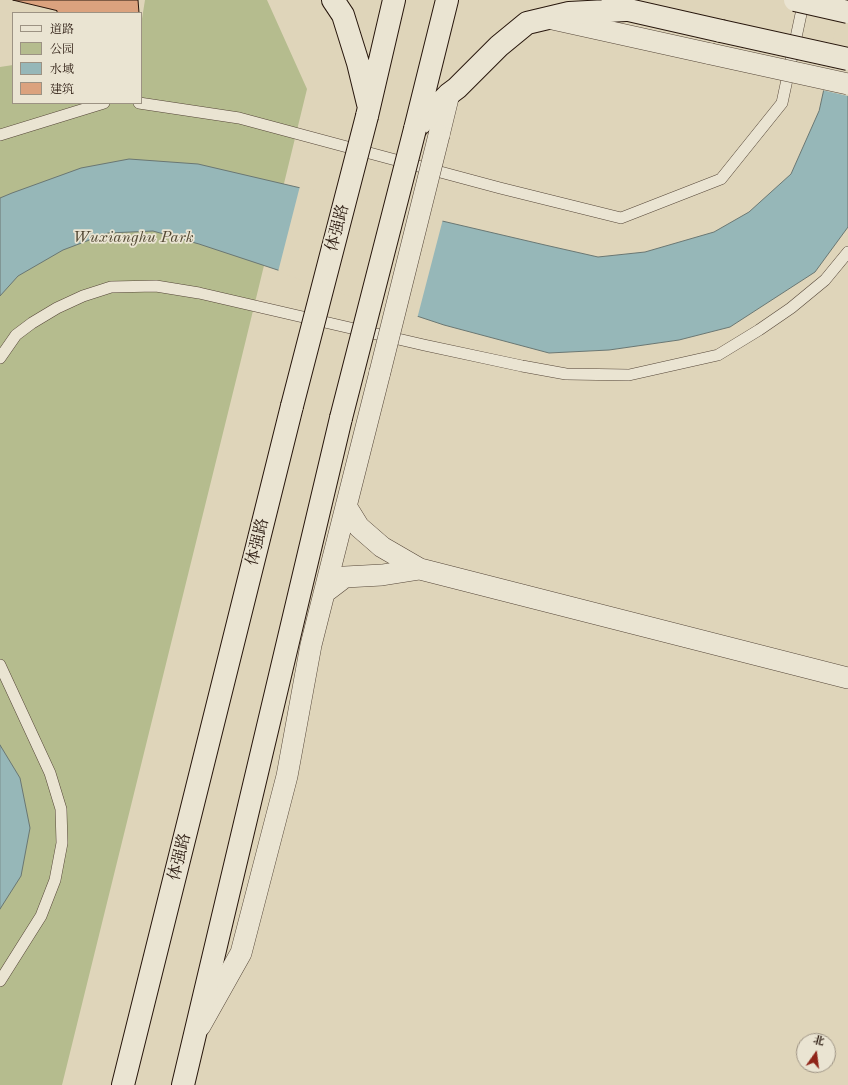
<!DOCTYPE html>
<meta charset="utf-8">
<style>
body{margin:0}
#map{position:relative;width:848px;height:1085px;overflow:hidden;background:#dfd5ba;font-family:"Old Standard TT","Noto Serif SC",serif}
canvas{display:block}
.legend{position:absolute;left:12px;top:12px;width:130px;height:92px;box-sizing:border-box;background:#eae4d2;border:1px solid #9c9283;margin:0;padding:5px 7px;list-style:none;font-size:12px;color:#27160c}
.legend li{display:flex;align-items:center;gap:8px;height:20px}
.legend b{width:20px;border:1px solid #9c9283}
.north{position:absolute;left:796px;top:1033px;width:40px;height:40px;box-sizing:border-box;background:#eae4d2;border:1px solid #9c9283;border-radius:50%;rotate:14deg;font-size:11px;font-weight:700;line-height:16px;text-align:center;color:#27160c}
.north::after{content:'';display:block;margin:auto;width:14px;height:18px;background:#8f2418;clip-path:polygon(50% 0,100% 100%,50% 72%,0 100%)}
</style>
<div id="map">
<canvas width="848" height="1085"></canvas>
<ul class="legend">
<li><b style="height:5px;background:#eae4d2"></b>道路</li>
<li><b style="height:11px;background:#b5bc8e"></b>公园</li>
<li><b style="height:11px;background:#96b7b8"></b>水域</li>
<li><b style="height:11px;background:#dba27e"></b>建筑</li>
</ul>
<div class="north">北</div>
</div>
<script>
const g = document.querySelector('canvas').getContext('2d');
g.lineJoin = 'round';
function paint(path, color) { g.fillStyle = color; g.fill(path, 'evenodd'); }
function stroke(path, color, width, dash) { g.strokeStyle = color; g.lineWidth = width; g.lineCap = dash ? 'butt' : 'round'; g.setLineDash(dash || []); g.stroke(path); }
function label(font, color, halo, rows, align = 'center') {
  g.font = font + ' "Old Standard TT","Noto Serif SC",serif'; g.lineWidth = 3.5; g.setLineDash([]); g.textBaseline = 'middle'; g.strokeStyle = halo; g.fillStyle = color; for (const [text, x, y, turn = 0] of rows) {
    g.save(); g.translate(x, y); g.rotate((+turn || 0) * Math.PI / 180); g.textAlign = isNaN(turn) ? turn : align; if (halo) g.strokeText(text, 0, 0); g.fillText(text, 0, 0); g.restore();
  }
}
const green = new Path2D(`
 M145,0H267L307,89L240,364L62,1085H0V67L13,65V103H141V25Z`);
const water = new Path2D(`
 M844,0H848V227L815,272L730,327L679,340L609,350L549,353L444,325L199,244L153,231L108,233L63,250L18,276L0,296V198L12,193L81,168L129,159L198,164L545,245L598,257L645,252L714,232L749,212L791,174L819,111Z
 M0,745L20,778L30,828L21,876L0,909Z`);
const pier = new Path2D(`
 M842,0H848V96L822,90Z
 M300,186L443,219L417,319L278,272Z`);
const building = new Path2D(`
 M13,0H138L139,13H57V11Z`);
const lane = new Path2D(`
 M139,103L239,118L500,188L621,218L721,179L782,103L804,0
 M0,135L104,103
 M0,358L16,335L32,323L57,308L83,296L111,287L156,286L199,293L424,345L522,366L566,374L629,375L718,355L759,330L791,308L825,280L848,252
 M0,665L50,773L61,809L62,843L55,880L41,916L0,981`);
const street = new Path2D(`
 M548,18L711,54
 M439,135L449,94
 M420,569L848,678
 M324,593L345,577L382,575L420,569L382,547L359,527L346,506
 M200,1026L241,953L287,776L311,645L380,372`);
const secondary = new Path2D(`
 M333,0L343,15L358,63L368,104
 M611,6L721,31
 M367,116L394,0
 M415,129L449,94L457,88L499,46L527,23L569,13L626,10
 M415,129L447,0
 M123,1085L292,406
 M183,1085L341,418`);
const streetBridge = new Path2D(`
 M711,54L848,84
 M380,372L439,135`);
const secondaryBridge = new Path2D(`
 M795,0L848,12
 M721,31L848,59
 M292,406L367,116
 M341,418L415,129`);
const streetNames = [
 ["体强路",338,228,-75],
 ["体强路",258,542,-76],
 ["体强路",180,857,-76]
];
const parkNames = [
 ["Wuxianghu Park",133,238]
];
paint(green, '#b5bc8e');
paint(water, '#96b7b8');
stroke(water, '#6a7773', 1);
paint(pier, '#dfd5ba');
paint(building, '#dba27e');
stroke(building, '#27160c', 1);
stroke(lane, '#554638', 12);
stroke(street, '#554638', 22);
stroke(secondary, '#27160c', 24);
stroke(lane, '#eae4d2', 11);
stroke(street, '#eae4d2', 21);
stroke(secondary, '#eae4d2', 22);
stroke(streetBridge, '#554638', 22, []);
stroke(secondaryBridge, '#27160c', 24, []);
stroke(streetBridge, '#eae4d2', 21);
stroke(secondaryBridge, '#eae4d2', 22);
label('16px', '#27160c', '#eae4d2', streetNames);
label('italic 16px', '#524833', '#eae4d2', parkNames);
</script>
